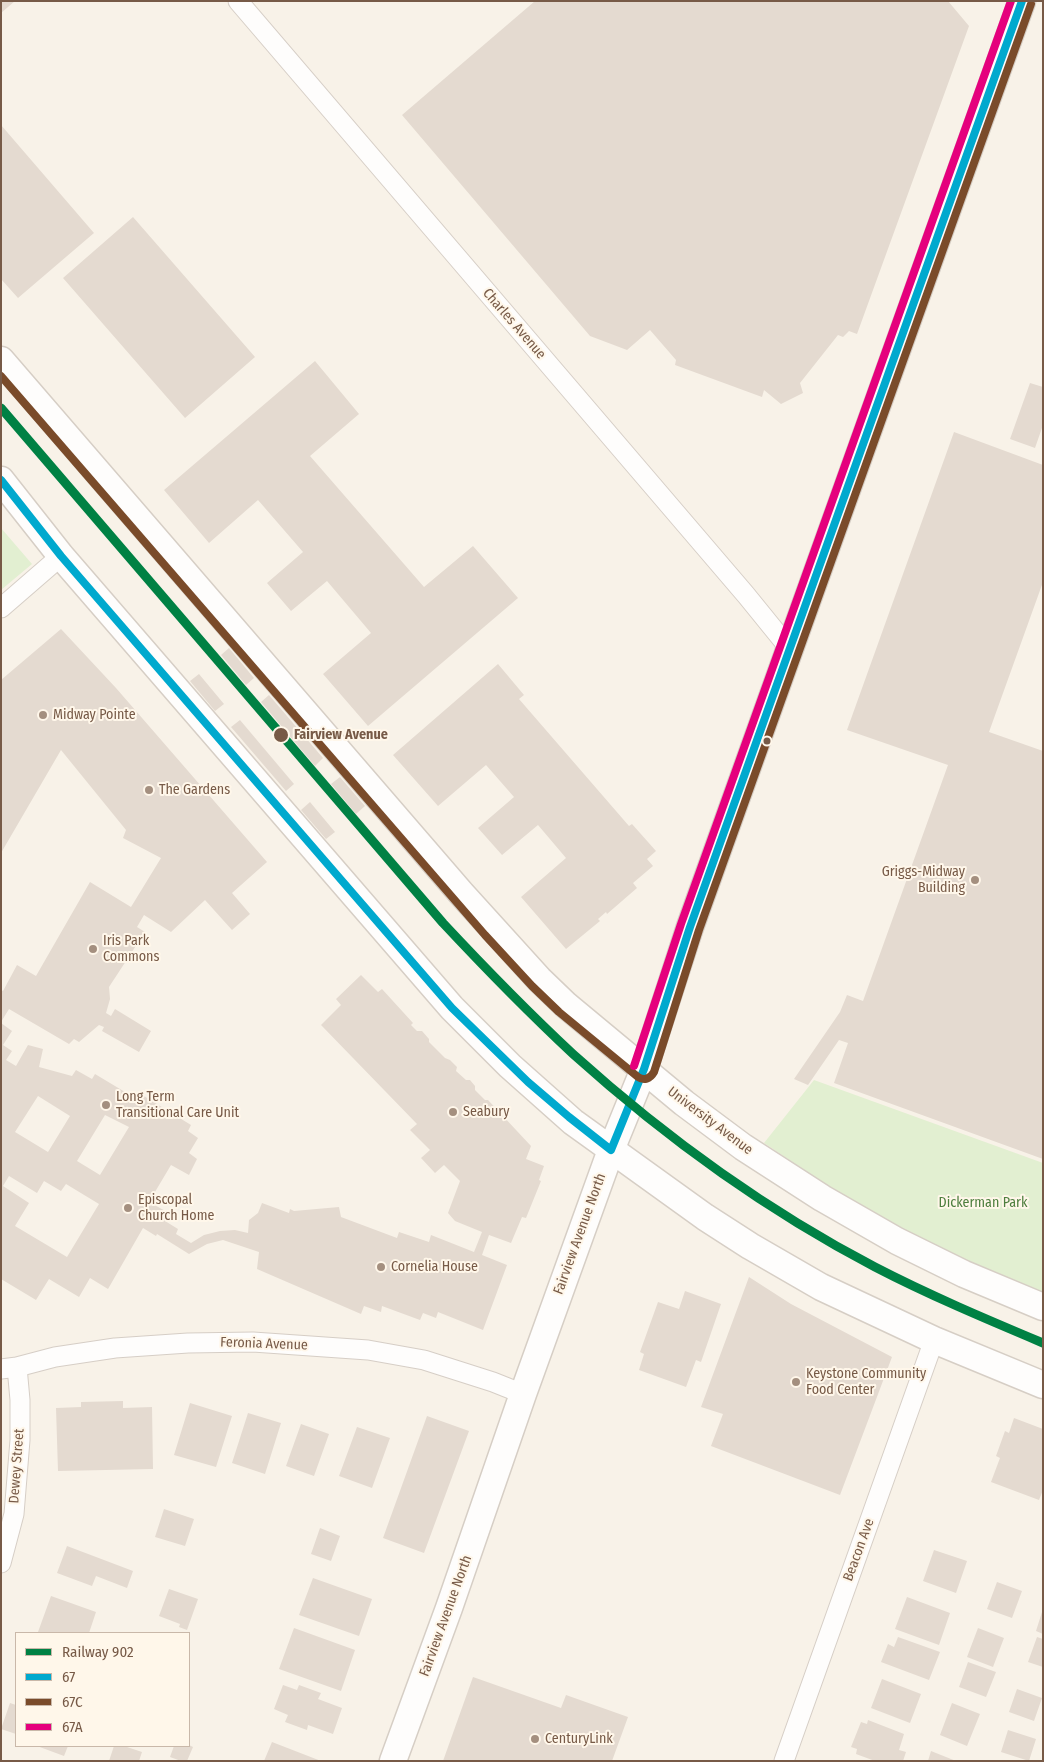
<!DOCTYPE html>
<style>
body{margin:0}
#map{position:relative;width:1044px;height:1762px;overflow:hidden;background:#f8f2e8;font-family:"Fira Sans Condensed",sans-serif}
canvas{display:block}
.frame{position:absolute;inset:0;border:2px solid #775a47;pointer-events:none}
.legend{position:absolute;left:15px;top:1632px;width:175px;height:115px;box-sizing:border-box;background:#fff7ea;border:1px solid #c9b8a9;margin:0;padding:6px 9px;list-style:none;font-size:15px;color:#775a47}
.legend li{display:flex;align-items:center;gap:10px;height:25px}
.legend b{width:25px;border:1px solid #c9b8a9}
</style>
<div id="map">
<canvas width="1044" height="1762"></canvas>
<div class="frame"></div>
<ul class="legend">
<li><b style="height:6px;background:#008144"></b>Railway 902</li>
<li><b style="height:6px;background:#00a9ce"></b>67</li>
<li><b style="height:6px;background:#7a4b2a"></b>67C</li>
<li><b style="height:6px;background:#e5007d"></b>67A</li>
</ul>
</div>
<script>
const g = document.querySelector('canvas').getContext('2d');
g.lineJoin = 'round';
function paint(path, color) { g.fillStyle = color; g.fill(path, 'evenodd'); }
function stroke(path, color, width, dash) { g.strokeStyle = color; g.lineWidth = width; g.lineCap = dash ? 'butt' : 'round'; g.setLineDash(dash || []); g.stroke(path); }
function label(font, color, halo, rows, align = 'center') {
  g.font = font + ' "Fira Sans Condensed",sans-serif'; g.lineWidth = 4; g.setLineDash([]); g.textBaseline = 'middle'; g.strokeStyle = halo; g.fillStyle = color; for (const [text, x, y, turn = 0] of rows) {
    g.save(); g.translate(x, y); g.rotate((+turn || 0) * Math.PI / 180); g.textAlign = isNaN(turn) ? turn : align; if (halo) g.strokeText(text, 0, 0); g.fillText(text, 0, 0); g.restore();
  }
}
const green = new Path2D(`
 M1,528L32,564L1,590Z
 M814,1080L1043,1163V1293C987,1269 930,1245 877,1215C838,1193 801,1168 764,1143Z`);
const building = new Path2D(`
 M1,1H15L1,13Z
 M535,1H948L969,26L857,334L849,331L843,337L838,335L800,383L803,393L781,404L764,390L762,397L675,365L676,360L650,330L627,350L590,336L402,115Z
 M1,125L94,233L18,298L1,279Z
 M133,217L255,357L185,418L63,278Z
 M315,361L359,414L310,456L424,587L473,546L518,598L368,726L323,674L371,633L327,581L291,611L267,583L303,552L258,500L209,543L164,490Z
 M1030,383L1043,387V425L1035,448L1010,439Z
 M954,432L1043,465V582L989,732L1043,751V1159L834,1083L848,1043L839,1040L808,1085L794,1079L840,1012L847,995L863,1001L948,765L847,730Z
 M61,629L116,688L267,862L232,893L250,914L232,930L205,900L171,932L144,915L137,927L145,932L109,987L110,999L106,1013L111,1016L115,1009L151,1031L139,1052L102,1031L104,1027L99,1025L79,1042L74,1039L69,1044L9,1009L1,1022V990L3,991L17,965L36,976L90,882L131,907L161,858L123,838L126,830L61,750L1,853V680Z
 M229,648L254,678L246,685L221,655Z
 M498,664L524,695L519,699L629,826L632,824L656,851L647,859L653,866L633,883L637,888L607,914L606,912L598,919L600,921L566,949L521,897L566,858L538,825L502,855L478,828L514,797L486,765L438,806L393,755Z
 M199,674L224,704L215,711L190,681Z
 M269,695L323,758L315,766L261,702Z
 M240,720L294,784L286,791L231,727Z
 M340,777L365,806L356,814L331,784Z
 M310,802L335,832L326,839L301,810Z
 M361,975L378,992L382,989L413,1023L411,1025L417,1031H422L429,1039V1042L445,1058L450,1060L457,1067L456,1071L466,1080H470L475,1086V1090L485,1100H488L531,1146L526,1159L544,1166L539,1180L541,1181L526,1218L522,1217L511,1243L489,1235L482,1255L507,1265L483,1330L438,1312L436,1318L423,1313L420,1320L382,1306L381,1312L364,1306L361,1314L257,1269L259,1252L223,1240L207,1244L189,1254L157,1234L156,1236L143,1228L108,1289L90,1278L79,1297L49,1279L36,1300L1,1279V1023L12,1031L3,1045L12,1051L6,1060L16,1066L28,1045L43,1049L39,1067L72,1076L76,1070L92,1079L95,1074L135,1098L139,1093L191,1125L188,1131L198,1138L189,1153L197,1159L189,1175L171,1165L149,1202L169,1213L165,1221L178,1229L176,1234L191,1243L204,1235L220,1231L235,1230L248,1233L249,1220L258,1213L262,1203L289,1213L290,1209L294,1211L339,1207L341,1217L397,1238L399,1232L429,1242L431,1235L474,1252L482,1232L455,1221L448,1213L460,1181L444,1165L435,1173L421,1158L430,1150L410,1130L417,1124L321,1025L341,1005L336,999ZM38,1096L70,1116L48,1152L15,1132ZM105,1115L129,1127L100,1175L77,1161ZM9,1176L37,1193L44,1181L61,1191L66,1184L99,1204L67,1257L15,1226L29,1203L3,1186Z
 M749,1277L791,1304L892,1357L840,1495L711,1446L723,1414L701,1407Z
 M685,1291L721,1304L701,1362L696,1360L686,1387L639,1370L644,1354L640,1352L658,1302L679,1309Z
 M123,1401V1408L152,1407L153,1469L58,1471L56,1408L81,1407V1402Z
 M190,1403L232,1416L216,1467L174,1455Z
 M248,1413L281,1423L265,1474L232,1463Z
 M427,1416L469,1431L424,1553L383,1538Z
 M1014,1418L1043,1429V1490L1039,1500L991,1482L1000,1458L996,1456L1005,1431L1009,1433Z
 M301,1424L329,1434L314,1476L286,1466Z
 M357,1427L390,1438L372,1488L339,1476Z
 M164,1509L194,1519L185,1546L155,1537Z
 M320,1528L340,1536L331,1561L311,1554Z
 M67,1546L133,1571L127,1588L96,1576L92,1586L57,1573Z
 M934,1550L967,1561L956,1593L923,1581Z
 M313,1578L372,1599L359,1636L299,1615Z
 M997,1582L1022,1591L1012,1618L987,1609Z
 M169,1589L198,1599L187,1630L179,1627L180,1624L159,1616Z
 M51,1596L96,1612L89,1633L38,1632Z
 M907,1597L950,1613L939,1645L895,1629Z
 M1042,1612H1043V1634L1036,1631Z
 M294,1628L355,1650L341,1691L279,1669Z
 M978,1628L1004,1638L993,1667L967,1657Z
 M898,1637L940,1652L929,1680L881,1662L888,1644L894,1647Z
 M1037,1637L1043,1639V1667L1028,1662Z
 M968,1662L996,1672L986,1697L959,1687Z
 M473,1677L561,1708L566,1695L628,1717L612,1761H443Z
 M882,1679L921,1694L910,1723L871,1708Z
 M283,1685L297,1690L299,1685L321,1693L318,1699L342,1708L333,1734L308,1725L307,1730L285,1722L288,1715L274,1709Z
 M1017,1689L1042,1698L1034,1721L1009,1712Z
 M10,1703L16,1705V1734L1,1729Z
 M952,1703L980,1714L967,1746L940,1735Z
 M868,1720L904,1734L899,1750L906,1752L903,1761H875L856,1754L857,1749L851,1747L861,1722L867,1724Z
 M1008,1730L1036,1739L1029,1761L1001,1752Z
 M272,1742L321,1761H264Z
 M189,1745L193,1747L187,1761H181L170,1757L174,1746Z
 M37,1746H68L64,1756Z
 M114,1746H124L142,1752L139,1761H109Z
 M931,1751L956,1761H928Z`);
const street = new Path2D(`
 M238,1L746,595L789,648
 M1,608L61,556
 M1,1369L17,1367L55,1357L115,1348L188,1343L253,1342L368,1350L424,1360L493,1382L523,1394
 M1,1563L14,1514L20,1440V1400L17,1367
 M784,1761L934,1340`);
const secondary = new Path2D(`
 M1,360L461,893L539,979L566,1005L684,1103L743,1147L822,1198L897,1241L964,1274L1043,1307
 M1,480L61,556L452,1008L510,1066L573,1122L705,1217L750,1246L821,1287L934,1340L1043,1385
 M393,1761L449,1608L523,1394L611,1150L644,1069L690,927L1022,1`);
const bus1 = new Path2D(`
 M1,480L61,556L452,1008L528,1082L569,1117L611,1150L644,1069L690,927L1022,1`);
const bus2 = new Path2D(`
 M1,376L485,935L532,986L559,1012L638,1077C644,1081 650,1079 654,1072L699,930L1031,4`);
const bus3 = new Path2D(`
 M634,1066L681,924L1011,1`);
const rail1 = new Path2D(`
 M1,408L443,923C485,968 528,1012 573,1054C664,1136 766,1210 875,1267C929,1295 986,1319 1043,1343`);
const markers = [
 [43,715,5,"#a48f7f"],
 [281,735,8,"#775a47"],
 [767,741,4.5,"#775a47"],
 [149,790,5,"#a48f7f"],
 [975,880,5,"#a48f7f"],
 [93,949,5,"#a48f7f"],
 [106,1105,5,"#a48f7f"],
 [453,1112,5,"#a48f7f"],
 [128,1208,5,"#a48f7f"],
 [381,1267,5,"#a48f7f"],
 [796,1382,5,"#a48f7f"],
 [535,1739,5,"#a48f7f"]
];
const streetNames = [
 ["Charles Avenue",514,324,49],
 ["University Avenue",710,1121,37],
 ["Fairview Avenue North",580,1234,-70],
 ["Feronia Avenue",264,1344,2],
 ["Dewey Street",17,1466,-86],
 ["Beacon Ave",859,1550,-70],
 ["Fairview Avenue North",446,1616,-70]
];
const poiNames = [
 ["Midway Pointe",53,715],
 ["The Gardens",159,790],
 ["Griggs-Midway",965,872,"right"],
 ["Building",965,888,"right"],
 ["Iris Park",103,941],
 ["Commons",103,957],
 ["Long Term",116,1097],
 ["Transitional Care Unit",116,1113],
 ["Seabury",463,1112],
 ["Episcopal",138,1200],
 ["Church Home",138,1216],
 ["Cornelia House",391,1267],
 ["Keystone Community",806,1374],
 ["Food Center",806,1390],
 ["CenturyLink",545,1739]
];
const stopNames = [
 ["Fairview Avenue",294,735]
];
const parkNames = [
 ["Dickerman Park",983,1203]
];
paint(green, '#e2efd1');
paint(building, '#e4dad0');
stroke(street, '#d6cec6', 21);
stroke(secondary, '#d6cec5', 29);
stroke(street, '#fefdfc', 19);
stroke(secondary, '#fefdfc', 26);
stroke(bus1, '#00a9ce', 8);
stroke(bus2, '#7a4b2a', 8);
stroke(bus3, '#e5007d', 8);
stroke(rail1, '#008144', 9);
for (const [x, y, r, color] of markers) { const dot = new Path2D(); dot.arc(x, y, r, 0, 2 * Math.PI); g.fillStyle = color; g.fill(dot); stroke(dot, '#fff7ea', 2); }
label('14px', '#775a47', '#fff7ea', streetNames);
label('14px', '#775a47', '#fff7ea', poiNames, 'left');
label('bold 14px', '#775a47', '#fff7ea', stopNames, 'left');
label('14px', '#4e7e3e', '#fff7ea', parkNames);
</script>
